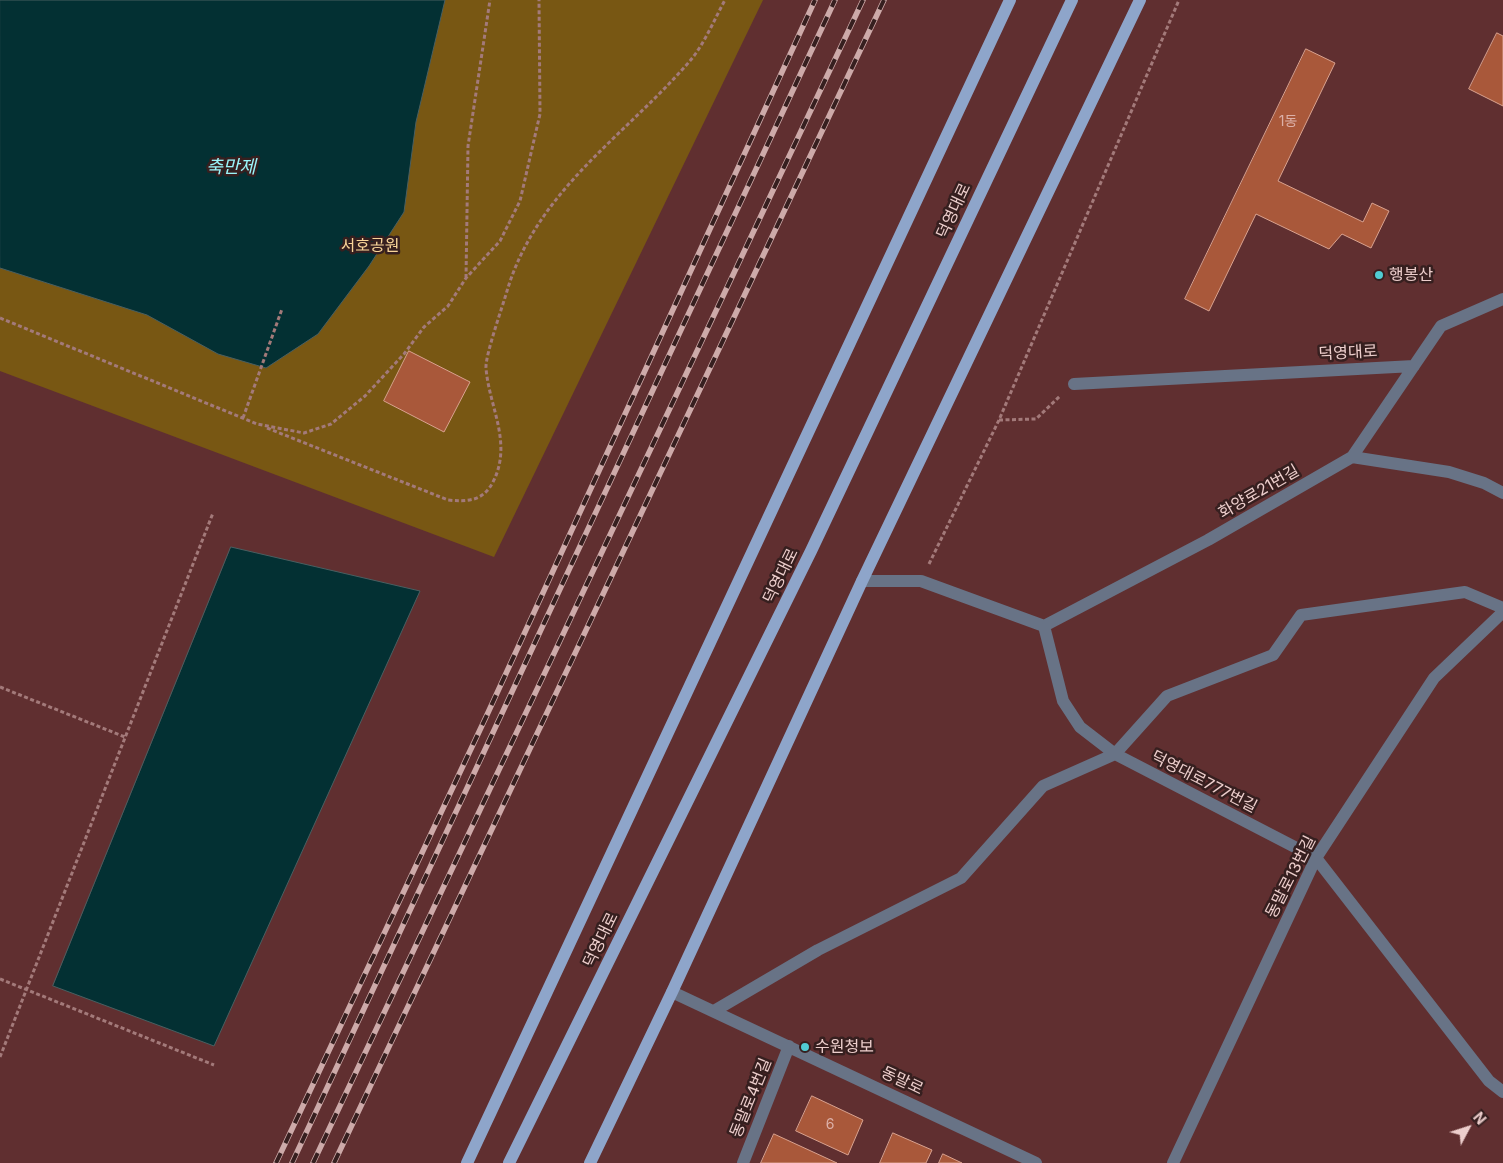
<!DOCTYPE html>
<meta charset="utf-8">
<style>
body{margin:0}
#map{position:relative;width:1503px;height:1163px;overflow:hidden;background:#602f30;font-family:Inter,sans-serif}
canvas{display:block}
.north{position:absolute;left:1443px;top:1103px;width:50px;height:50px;-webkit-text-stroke:4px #361f1f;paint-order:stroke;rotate:50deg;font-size:14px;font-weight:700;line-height:20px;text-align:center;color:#edcecc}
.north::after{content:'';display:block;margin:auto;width:18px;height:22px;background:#edcecc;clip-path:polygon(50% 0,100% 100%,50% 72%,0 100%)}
</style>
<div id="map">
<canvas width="1503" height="1163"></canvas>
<div class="north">N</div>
</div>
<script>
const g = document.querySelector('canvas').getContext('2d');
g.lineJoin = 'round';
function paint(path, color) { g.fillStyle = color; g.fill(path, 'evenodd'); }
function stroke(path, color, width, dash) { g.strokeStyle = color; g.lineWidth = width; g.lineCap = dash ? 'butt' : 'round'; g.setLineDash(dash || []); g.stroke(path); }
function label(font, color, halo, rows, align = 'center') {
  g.font = font + ' Inter,"Noto Sans KR",sans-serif'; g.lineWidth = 5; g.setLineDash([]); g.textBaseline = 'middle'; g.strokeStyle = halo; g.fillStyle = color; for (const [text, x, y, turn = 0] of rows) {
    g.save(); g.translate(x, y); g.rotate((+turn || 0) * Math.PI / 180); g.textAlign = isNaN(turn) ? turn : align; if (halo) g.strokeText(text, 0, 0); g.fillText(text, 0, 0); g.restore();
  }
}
const green = new Path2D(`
 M0,0H763L494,557L0,371Z`);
const water = new Path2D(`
 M0,0H445L416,122L404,212L369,266L318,334L266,368L218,354L147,315L0,268Z
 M231,547L420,591L214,1046L53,986Z`);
const building = new Path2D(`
 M1497,33L1503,36V106L1469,89Z
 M1306,49L1335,63L1278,181L1363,222L1372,203L1389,211L1371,248L1342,234L1329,249L1256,214L1209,311L1185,299Z
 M409,351L470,382L444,432L384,401Z
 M812,1096L863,1120L848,1155L796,1131Z
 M893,1133L932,1150L926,1163H880Z
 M774,1134L837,1163H761Z
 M943,1154L962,1163H939Z`);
const path = new Path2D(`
 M466,278L468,146L490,0
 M0,318L257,424L304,433L331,424L365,396L404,354L424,327L448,306L466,278L500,241L520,201L540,114L539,0
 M243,418L282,309
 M999,420L1036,419L1060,396
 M267,428L448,500C468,502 483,501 493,482C513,443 489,407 486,368C485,356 503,305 507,291C537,190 624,137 689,62C704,45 714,20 725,0
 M929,564L999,420L1179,0
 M0,687L125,737
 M0,979L214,1065
 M0,1057L213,513`);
const minor = new Path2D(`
 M1074,384L1414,366
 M1352,457L1441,326L1503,299
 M862,581H921L1044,626
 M1044,626L1063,701L1080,727L1115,754L1316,858L1489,1081L1503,1092
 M1044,626L1208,540L1352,457L1449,472L1484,483L1503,493
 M672,992L1036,1163
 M714,1011L818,950L961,878L1043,786L1115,754L1167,696L1273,655L1301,615L1465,592L1503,608
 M743,1163L789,1046
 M1173,1163L1316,858L1434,678L1503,612`);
const major = new Path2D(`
 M467,1163L1010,0
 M509,1163L811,551L1072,0
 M590,1163L672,992L862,581L1140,0`);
const rail = new Path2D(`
 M276,1163L486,717L815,0
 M292,1163L835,0
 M313,1163L863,0
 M334,1163L884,0`);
const markers = [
 [1379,275,5,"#51ccd3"],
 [805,1047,5,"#51ccd3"]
];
const numberNames = [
 ["1동",1288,122],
 ["6",830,1125]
];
const streetNames = [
 ["덕영대로",954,211,-65],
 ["덕영대로",1348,353,-3],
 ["화양로21번길",1259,492,-30],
 ["덕영대로",781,576,-64],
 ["덕영대로777번길",1204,782,27],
 ["동말로13번길",1291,877,-63],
 ["덕영대로",601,940,-64],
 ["동말로",902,1081,25],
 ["동말로4번길",751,1098,-68]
];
const parkNames = [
 ["서호공원",370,246]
];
const poiNames = [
 ["행봉산",1389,275],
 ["수원청보",815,1047]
];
const waterNames = [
 ["축만제",231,168]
];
paint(green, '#785713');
paint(water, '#033033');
stroke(water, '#495f61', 1);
paint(building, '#a9583a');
stroke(building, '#d9a28f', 1);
stroke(path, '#a37a7a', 3, [4, 2.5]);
stroke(minor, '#687386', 12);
stroke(major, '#8ea5ca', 12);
stroke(rail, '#cdaaa9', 5.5);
stroke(rail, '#361f1f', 4, [11]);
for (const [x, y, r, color] of markers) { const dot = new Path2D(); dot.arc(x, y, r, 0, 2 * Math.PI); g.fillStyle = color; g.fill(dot); stroke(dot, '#361f1f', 2); }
label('14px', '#dcb0a8', null, numberNames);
label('16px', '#edcecc', '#361f1f', streetNames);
label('16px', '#f9d599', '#361f1f', parkNames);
label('16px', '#edcecc', '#361f1f', poiNames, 'left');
label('italic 18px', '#9af4f9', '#361f1f', waterNames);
</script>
